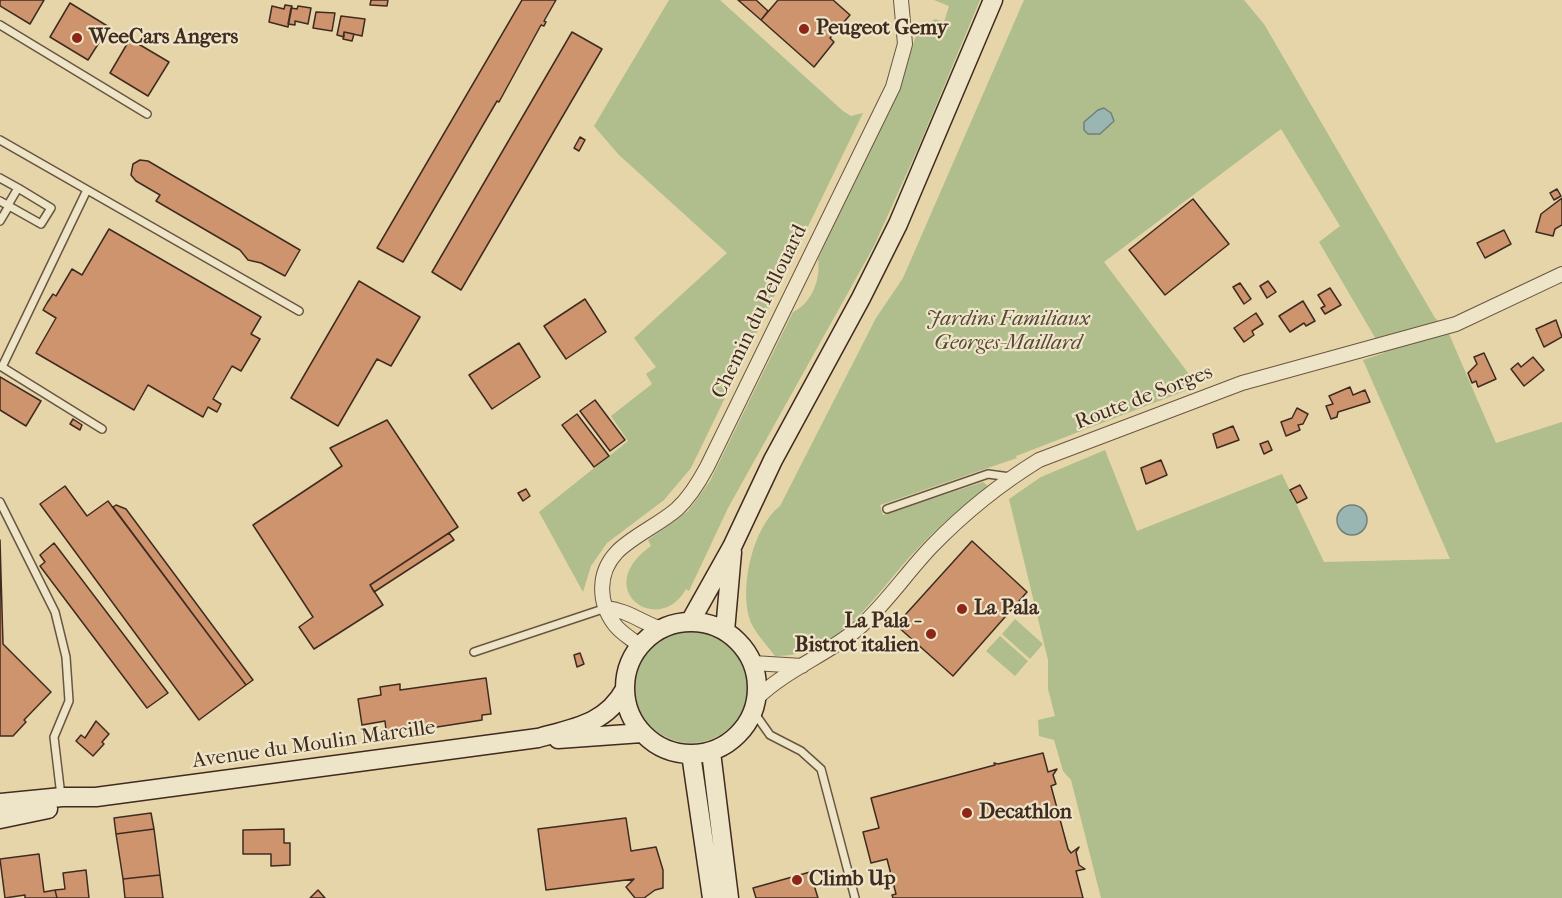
<!DOCTYPE html>
<style>
body{margin:0}
canvas{display:block;background:#e5d5a9}
</style>
<canvas width="1562" height="898"></canvas>
<script>
const g = document.querySelector('canvas').getContext('2d');
g.lineJoin = 'round';
function paint(path, color) { g.fillStyle = color; g.fill(path, 'evenodd'); }
function stroke(path, color, width, dash) { g.strokeStyle = color; g.lineWidth = width; g.lineCap = dash ? 'butt' : 'round'; g.setLineDash(dash || []); g.stroke(path); }
function label(font, color, halo, rows, align = 'center') {
  g.font = font + ' "IM FELL French Canon",serif'; g.lineWidth = 4.5; g.setLineDash([]); g.textBaseline = 'middle'; g.strokeStyle = halo; g.fillStyle = color; for (const [text, x, y, turn = 0] of rows) {
    g.save(); g.translate(x, y); g.rotate((+turn || 0) * Math.PI / 180); g.textAlign = isNaN(turn) ? turn : align; if (halo) g.strokeText(text, 0, 0); g.fillText(text, 0, 0); g.restore();
  }
}
const green = new Path2D(`
 M669,0H720L843,111L851,116L863,113L691,468L664,500L607,543L591,566L583,592L539,512L628,441L611,416L652,384L646,374L656,367L634,338L727,253L619,155L594,126Z
 M934,0H980L919,146L874,246L728,508L689,591L686,589C659,638 590,589 651,546L648,540L688,511L710,481L793,312C812,303 821,279 818,259L904,74L917,32L935,19L944,22L949,6Z
 M1024,0H1244L1264,24L1435,318L1446,327L1496,443L1562,422V898H1101L1071,780L1063,771L1054,740L1039,736L1038,720L1055,716L1048,689V660L1009,499L1041,477L1105,450L1137,531L1282,474L1324,562L1450,559L1363,360L1384,353L1319,242L1340,226L1281,129L1104,262L1198,386L1016,456L1017,458L880,505L883,515L983,482L988,486C964,505 940,525 919,547C878,589 842,657 775,656C767,645 752,630 749,617C740,585 753,527 780,506L876,318L903,278Z
 M1015,619L1043,644L1030,659L1002,634Z
 M635 687a56 56 0 1 1 112 0a56 56 0 1 1-112 0Z
 M1000,636L1028,661L1015,676L986,651Z`);
const water = new Path2D(`
 M1104,108L1111,113L1114,121L1100,134H1088L1084,130V122L1098,110Z
 M1337 520a15 15 0 1 1 30 0a15 15 0 1 1-30 0Z`);
const building = new Path2D(`
 M0,0H44L30,24L0,6Z
 M371,0H388L387,6L370,5Z
 M522,0H556L544,21L546,22L544,26L541,25L499,102L497,101L403,262L377,248Z
 M738,0H756L768,11L761,20Z
 M778,0H833L850,15L830,38L834,42L814,67L761,20Z
 M70,3L109,27L88,60L50,37Z
 M285,5L292,6L288,27L269,22L272,6L284,9Z
 M298,6L311,8L308,24L295,21V25L288,24L291,8L297,9Z
 M316,12L335,13L332,31L313,28Z
 M341,16L365,19L362,36L344,32V37L337,35Z
 M344,32L354,34L352,41L343,39Z
 M572,32L602,49L461,290L432,272Z
 M130,39L169,62L148,96L110,73Z
 M580,137L585,140L579,151L574,148Z
 M140,160L148,161L300,250L285,276L261,263L248,260L240,250L156,201L160,195L136,181L131,175L133,164Z
 M1557,189L1561,196L1554,200L1550,193Z
 M1562,198V225L1555,229L1553,236L1536,232L1541,214Z
 M1193,199L1229,244L1165,295L1129,250Z
 M109,229L261,317L251,334L260,339L241,371L232,366L213,399L221,404L217,412L208,407L203,417L148,385L134,410L36,353L56,318L43,310L47,303L53,294L56,296L72,269L82,275Z
 M1504,230L1511,244L1485,258L1477,243Z
 M359,281L420,317L391,366L377,359L338,426L291,398Z
 M1268,281L1276,292L1267,298L1260,286Z
 M1240,283L1251,299L1244,304L1233,287Z
 M1330,288L1341,305L1325,314L1321,308L1325,306L1318,295Z
 M585,299L606,332L566,359L544,326Z
 M1303,301L1315,321L1306,326L1304,323L1290,332L1279,316Z
 M1256,313L1263,324L1252,331L1254,335L1244,342L1234,328Z
 M1556,320L1562,337L1544,347L1536,329Z
 M519,343L540,377L492,409L469,375Z
 M1484,353L1496,379L1478,387L1476,381L1472,383L1468,373L1477,364L1474,357Z
 M1533,357L1544,370L1524,386L1511,369L1518,363L1521,367Z
 M0,377L41,401L26,426L0,410Z
 M1350,387L1353,395L1365,390L1370,402L1338,412L1337,417L1331,419L1326,406L1333,404L1329,396Z
 M595,400L625,440L610,451L580,411Z
 M1297,408L1308,414L1303,424L1298,425L1300,430L1286,436L1281,422L1292,418Z
 M577,414L609,456L594,467L562,425Z
 M73,419L82,425L80,430L70,424Z
 M387,420L458,527L370,585L383,605L314,649L299,627L313,617L253,525L342,466L330,448Z
 M1233,426L1239,440L1217,448L1213,434Z
 M1268,441L1272,450L1264,454L1260,444Z
 M1161,460L1167,475L1146,484L1141,468Z
 M1300,485L1307,498L1297,503L1290,490Z
 M65,486L87,516L108,501L246,685L199,720L40,504Z
 M526,489L530,496L523,501L518,493Z
 M116,505L126,509L253,680L246,685L113,507Z
 M449,533L454,540L374,592L370,585Z
 M0,540L3,644L51,692L24,720L26,722L13,736H0Z
 M972,541L1027,592L953,676L896,625Z
 M54,543L168,693L147,708L40,566L45,562L40,555Z
 M580,653L584,664L577,667L574,655Z
 M486,678L491,714L482,715V720L405,732V727L386,730L385,721L362,725L358,699L381,695L380,687L400,684V690Z
 M96,721L109,734L102,742L104,744L93,756L76,741L81,735L85,738Z
 M1043,753L1048,772L1057,769L1053,775L1056,784L1051,786L1068,849L1071,853L1079,847L1076,852L1079,865L1085,869L1076,871L1083,898H893L892,895L896,894L887,859L871,863L863,832L879,828L871,798L995,765L994,763L998,764Z
 M151,813L154,829L116,834L114,818Z
 M626,818L631,851L656,847L663,870V888L655,890L644,898H635L626,887L634,879L546,890L538,829Z
 M154,829L160,875L123,879L116,834Z
 M284,829V843H290V865L271,866V854H243V830Z
 M39,854L44,892L55,890L57,898H25V895L5,898L0,859Z
 M86,870L89,898H57L55,890L65,889L63,873Z
 M810,872L818,898H756L753,888Z
 M160,875L163,898H125L123,879Z
 M318,890L325,898H310Z`);
const lane = new Path2D(`
 M0,25L147,114
 M0,140L299,311
 M0,178L18,188
 M86,192L2,367L102,429
 M0,201L9,206L0,221
 M8,205L18,188L51,208L41,224L9,206
 M0,502L55,612L66,657L69,701L54,737L61,796
 M887,509L988,474L1010,477
 M474,652L606,608
 M753,711L770,735L801,751L821,769L855,898`);
const street = new Path2D(`
 M606,608C627,610 641,622 661,629
 M640,646C632,639 621,633 615,625C598,603 597,573 617,552C631,537 660,524 677,509C690,497 699,482 707,467L893,87L905,44L901,0
 M753,663L802,666
 M757,698C788,668 830,654 862,625C888,601 908,571 932,546C964,513 1000,484 1039,460L1242,383L1456,324L1562,274`);
const secondary = new Path2D(`
 M690,622L732,547L773,460L861,298L898,224L993,0
 M625 688a66 66 0 1 1 132 0a66 66 0 1 1-132 0Z
 M725,631L732,552
 M558,739L642,733
 M711,752L729,898
 M691,754L712,898
 M0,803L62,797H96L538,738C574,728 606,724 625,689
 M0,819L48,809`);
const markers = [
 [804,29,6,"#8f2418"],
 [77,38,6,"#8f2418"],
 [962,609,6,"#8f2418"],
 [931,634,6,"#8f2418"],
 [967,813,6,"#8f2418"],
 [797,880,6,"#8f2418"]
];
const poiNames = [
 ["Peugeot Gemy",816,29],
 ["WeeCars Angers",89,38],
 ["La Pala",974,609],
 ["La Pala -",919,622,"right"],
 ["Bistrot italien",919,646,"right"],
 ["Decathlon",979,813],
 ["Climb Up",809,880]
];
const streetNames = [
 ["Chemin du Pellouard",760,312,-64],
 ["Route de Sorges",1144,398,-21],
 ["Avenue du Moulin Marcille",314,745,-8]
];
const parkNames = [
 ["Jardins Familiaux",1008,320],
 ["Georges-Maillard",1008,344]
];
paint(green, '#afbe8c');
paint(water, '#99b6b2');
stroke(water, '#757e78', 1.5);
paint(building, '#ce946e');
stroke(building, '#402b20', 1.5);
stroke(lane, '#695642', 10);
stroke(street, '#695642', 16);
stroke(secondary, '#402b20', 21);
stroke(lane, '#eee4c7', 7);
stroke(street, '#eee4c7', 14);
stroke(secondary, '#eee4c7', 18);
for (const [x, y, r, color] of markers) { const dot = new Path2D(); dot.arc(x, y, r, 0, 2 * Math.PI); g.fillStyle = color; g.fill(dot); stroke(dot, '#eee4c7', 2); }
label('bold 21px', '#402b20', '#eee4c7', poiNames, 'left');
label('21px', '#402b20', '#eee4c7', streetNames);
label('italic 21px', '#564836', '#eee4c7', parkNames);
</script>
